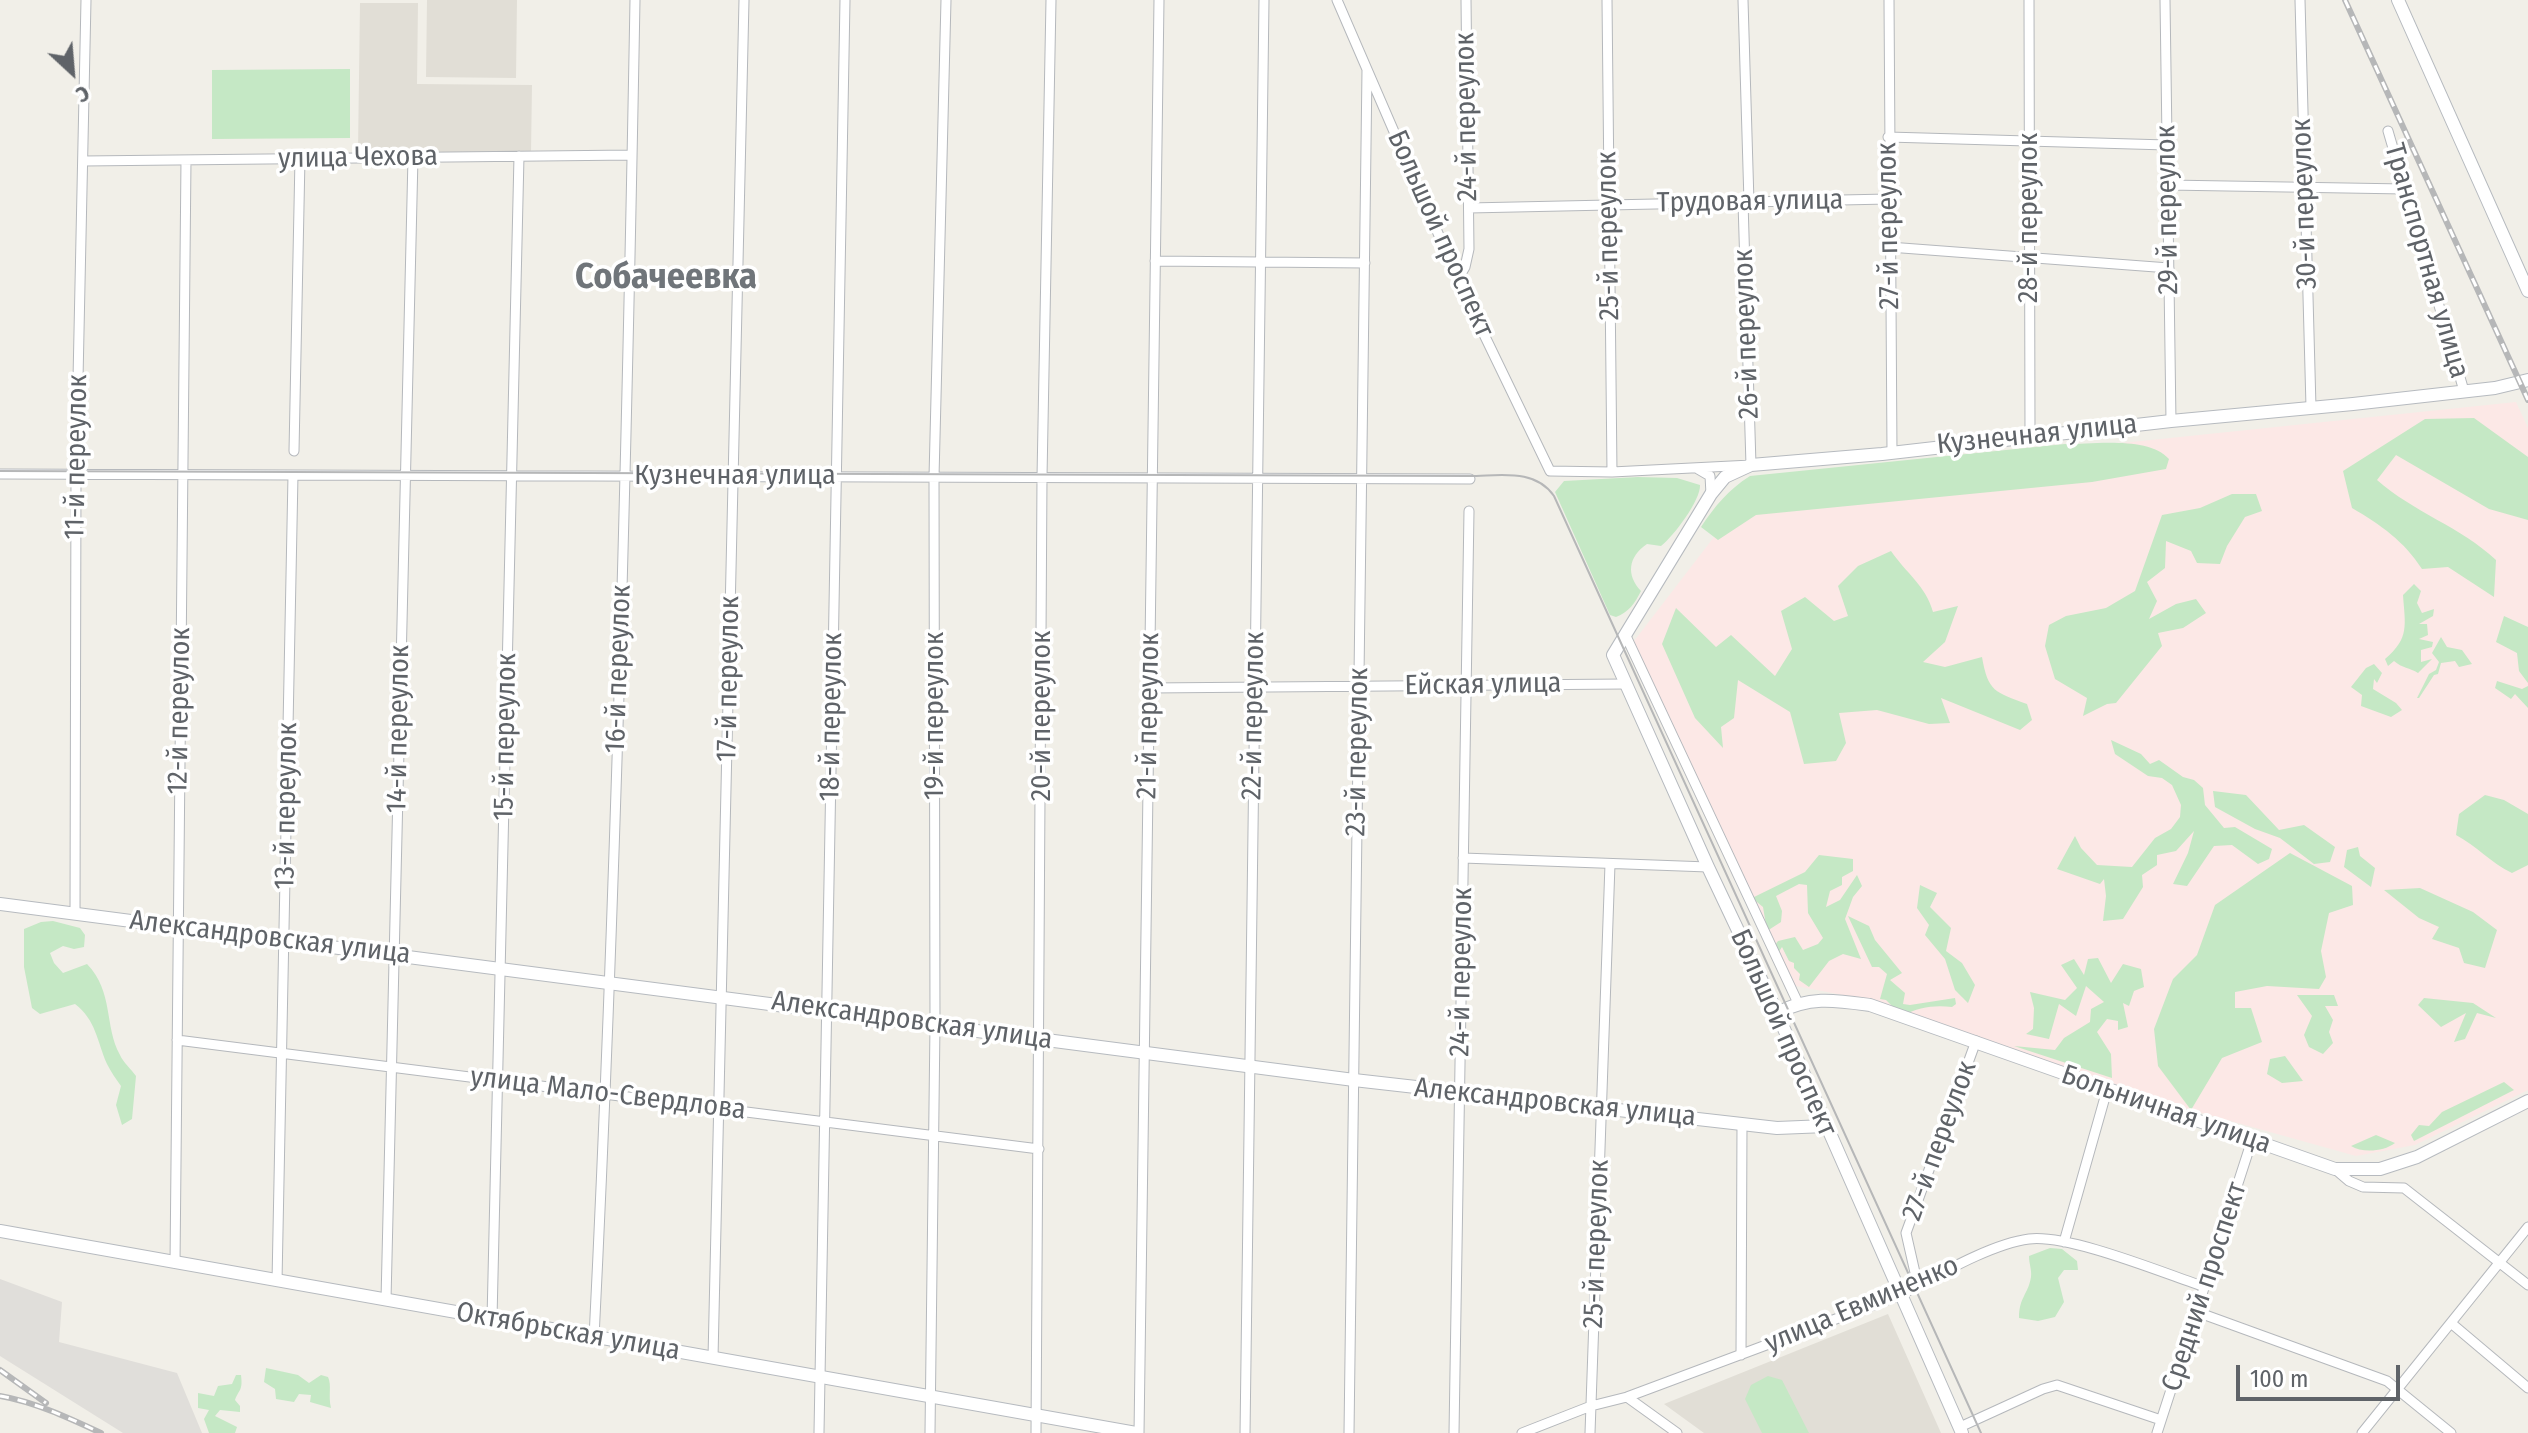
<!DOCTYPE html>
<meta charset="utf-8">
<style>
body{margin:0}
#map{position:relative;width:2528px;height:1433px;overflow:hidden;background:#f1efe8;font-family:"Fira Sans Condensed",sans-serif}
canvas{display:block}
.north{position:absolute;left:32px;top:32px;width:80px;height:80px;-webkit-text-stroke:6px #fff;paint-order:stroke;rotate:154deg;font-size:22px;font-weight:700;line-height:32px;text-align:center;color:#5f6368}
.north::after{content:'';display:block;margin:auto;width:28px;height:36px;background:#5f6368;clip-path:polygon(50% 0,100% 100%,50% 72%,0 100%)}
.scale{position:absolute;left:2236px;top:1365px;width:164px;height:36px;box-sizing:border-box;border:4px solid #5f6368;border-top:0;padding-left:10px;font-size:24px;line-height:28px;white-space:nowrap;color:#5f6368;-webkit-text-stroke:6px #fff;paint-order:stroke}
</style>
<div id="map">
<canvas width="2528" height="1433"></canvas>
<div class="north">С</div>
<div class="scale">100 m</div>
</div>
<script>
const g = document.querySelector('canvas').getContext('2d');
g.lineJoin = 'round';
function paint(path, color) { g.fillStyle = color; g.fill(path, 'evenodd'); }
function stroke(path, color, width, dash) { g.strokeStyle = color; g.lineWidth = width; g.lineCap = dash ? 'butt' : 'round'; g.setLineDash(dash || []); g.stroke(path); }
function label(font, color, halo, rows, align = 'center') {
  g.font = font + ' "Fira Sans Condensed",sans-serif'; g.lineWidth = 7; g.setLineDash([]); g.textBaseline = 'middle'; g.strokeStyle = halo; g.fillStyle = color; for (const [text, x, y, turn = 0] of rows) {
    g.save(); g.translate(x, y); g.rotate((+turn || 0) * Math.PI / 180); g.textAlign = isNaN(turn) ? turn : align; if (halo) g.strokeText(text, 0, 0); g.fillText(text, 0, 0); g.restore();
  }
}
const industrial = new Path2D(`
 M0,1279L62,1302L59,1342L177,1373L202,1433H123L0,1356Z`);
const education = new Path2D(`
 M427,0H517L516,78L426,77Z
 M360,3H418L417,84L532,85L531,153L358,151Z
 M1888,1314L1941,1433H1704L1664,1404Z`);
const medical = new Path2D(`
 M2516,402L2528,428V1090L2415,1145L2356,1156L2191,1110L1868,1000L1791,985L1631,645L1757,481Z`);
const green = new Path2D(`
 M350,69V138L212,139V70Z
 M2474,418L2528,457V520L2489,509L2396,455L2377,480C2413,512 2461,527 2496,560L2494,597L2448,567L2422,569C2404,541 2381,525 2352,508L2343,471L2425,419Z
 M2065,444C2094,444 2149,436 2169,459L2166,469L2092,482L1756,515L1718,540L1701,527C1715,506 1728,490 1750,476Z
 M1638,477L1677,478L1700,485C1701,500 1673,537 1661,546L1647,544C1628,557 1626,575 1641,591C1635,603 1629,612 1616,617L1610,615L1555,492L1564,481Z
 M2232,494H2256L2262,511L2245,517L2227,546L2220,564L2197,563L2191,551L2166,541L2165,568L2147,582L2157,601L2149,619L2176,604L2196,599L2206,613L2183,628L2158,633L2162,646L2116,703L2107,704L2083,716L2087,698L2055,679L2045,646L2049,625L2066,616L2106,608L2135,591L2162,515L2200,508Z
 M1891,551C1906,573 1926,586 1933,612L1958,606L1945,642L1923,662L1945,667L1982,657C1988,692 1995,692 2027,704L2032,720L2020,730L1941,698L1950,723L1929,724L1877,710L1839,713L1846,743L1836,761L1804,764L1790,712L1738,680L1734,718L1721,727L1723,748L1695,718L1662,644L1676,608L1716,647L1731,635L1775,676L1792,649L1781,611L1805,597L1834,621L1848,616L1838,586L1858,566Z
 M2414,584L2421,591L2417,603L2422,613L2434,609L2433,616L2419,624H2427L2428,635L2419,639L2433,642L2432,647L2421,650V662L2432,659L2418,673C2410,668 2402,668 2394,661L2388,666L2385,659C2410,638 2405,625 2403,595Z
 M2504,616L2528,627V683L2519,671L2517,653L2496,642Z
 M2441,637L2447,647L2462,650L2472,664L2459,667L2455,661L2441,663L2438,674L2434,675L2419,698H2417L2429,674L2436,670L2439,662L2432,653Z
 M2374,664L2382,673L2377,683L2374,679L2373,689L2396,703L2402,710L2391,717L2361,706L2362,695L2351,687L2366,668Z
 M2497,681L2522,689L2528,686V708L2515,694L2511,699L2495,688Z
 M2111,740L2141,754L2150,764L2159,760L2183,777L2194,780L2203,788L2205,805L2224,828L2235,827L2272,849L2269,859L2258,864L2232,845L2214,846L2187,886L2173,884L2188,853L2194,831L2176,851L2157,855V865L2142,875L2143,887L2123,919L2103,921L2106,896L2104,879L2100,884L2057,869L2075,836L2081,848L2097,865L2132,867L2155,838L2171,829L2180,817L2181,805L2172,785L2162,778L2148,776L2115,754Z
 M2213,791L2246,795L2279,830L2304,825L2335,847L2330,862L2314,864L2280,838L2255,829L2215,807Z
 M2485,795L2504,800L2528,814V865L2512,873C2491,863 2477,846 2456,835L2459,814Z
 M2358,847L2360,856L2375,868L2371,887L2344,867L2347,850Z
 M2290,853L2352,886L2353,905L2329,913L2321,951L2326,977L2319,989L2267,986L2235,992V1008H2251L2262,1042L2222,1058L2191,1110L2158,1066L2154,1029L2173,979L2197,955L2215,905Z
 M1819,855L1853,859V871L1842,877V885L1830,891L1826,907L1840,900L1857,875L1862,886L1853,897L1845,919L1861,959L1843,954L1829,961L1809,987L1799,980L1800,974L1794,968V963L1789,961L1782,947L1778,953L1775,945L1778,941L1795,937L1803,950L1818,944L1823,938L1808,913L1807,885L1799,884L1776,896L1782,911L1781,922L1767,931L1763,907L1752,898L1805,872Z
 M1920,885L1937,893L1930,907L1951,928L1946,951L1962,963L1975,985L1968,1003L1955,990L1945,959L1925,935L1929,925L1917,908Z
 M2420,888L2473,912L2497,930L2485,968L2464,963L2459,948L2432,939L2439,927L2419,918L2384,890Z
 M1848,916L1869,926L1875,940L1902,973L1890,980L1905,993L1903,1004L1910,1005L1955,998L1956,1004L1952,1007C1934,1005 1919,1007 1902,1016L1886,1000L1880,999L1887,974L1879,967H1872Z
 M53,921L80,928L85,935L84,947L74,949L63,946L50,953L54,963L63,973L87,964C114,992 104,1026 120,1055C123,1062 131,1069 136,1076L132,1119L122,1125L116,1105L121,1086C116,1079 111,1072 107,1064C97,1041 96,1020 75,1004L40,1014L32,1008L24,967V929L41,922Z
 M2098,958L2111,983L2123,964L2141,969L2144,987L2134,991L2129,1006L2123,1003L2128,1027L2118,1030V1021L2107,1019L2097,1032L2111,1054L2112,1078L2014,1046L2055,1050L2064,1038L2090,1022L2091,1009L2104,1002L2086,986L2076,1016L2059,1004L2049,1039L2026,1034L2033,1029L2034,1008L2030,992L2065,1000L2077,988L2061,965L2074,959L2084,975L2088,959Z
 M2297,995H2334L2338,1006H2325L2333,1020L2329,1032L2333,1043L2323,1054L2309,1047L2304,1035L2312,1016Z
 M2424,998L2473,1003L2496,1018L2477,1013L2465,1039L2454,1042L2466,1013L2441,1027L2418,1005Z
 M2285,1056L2303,1081L2282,1083L2267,1074L2270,1059Z
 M2504,1082L2514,1090L2414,1141L2411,1135L2419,1125L2429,1126L2442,1112Z
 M2376,1135L2395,1143C2383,1152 2362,1153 2351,1146Z
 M2050,1248L2062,1249L2077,1261L2078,1270H2064L2058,1278L2064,1302L2055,1317L2038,1321L2019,1318C2019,1297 2028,1295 2031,1277C2032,1270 2029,1264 2029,1256Z
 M266,1368L298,1375L309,1383L321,1375L328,1377C332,1385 328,1396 331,1408L310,1402L311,1395L299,1394L294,1402L276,1399L275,1389L264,1382Z
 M236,1375H241C243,1391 239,1389 235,1400L240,1406V1412L220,1410L215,1416L237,1427L235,1433H209L204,1419L209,1410L198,1408V1393L214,1396L218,1386L232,1384Z
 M1768,1376L1782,1380L1809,1433H1762L1745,1399L1751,1385Z`);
const street = new Path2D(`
 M1337,0L1463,291L1550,471L1612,472L1751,465L1743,202
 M1607,0L1612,472
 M1743,0L1749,202
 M1889,0L1892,451
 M2029,0L2030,436
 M2165,0L2171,421
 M2300,0L2311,407
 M2388,131L2464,391
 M1888,137L2167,145
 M84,161L632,155
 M2168,185L2405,189
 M1469,208L1888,199
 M1889,247L2169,268
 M1155,261L1365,263
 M1458,279L1465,267L1469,249L1466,0
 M294,451L300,158
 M1698,469L1710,476L1711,494
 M0,474L1470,479
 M1625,634L1798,1003
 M1150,688L1625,684
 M1463,858L1708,867
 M75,914L76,474L86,0
 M177,1040L1039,1149
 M2335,1169L2349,1181L2363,1187L2404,1188L2528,1285
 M2064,1242L2107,1090
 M175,1263L186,160
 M277,1281L293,475
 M1914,1288L1916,1277L1906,1233L1976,1041
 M386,1300L413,157
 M2197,1312L2387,1381L2451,1433
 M492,1319L519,156
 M2451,1323L2528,1388
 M594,1338C616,893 627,446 635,0
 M1741,1355L1742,1124
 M713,1358L744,0
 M1627,1397L1677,1433
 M1960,1427L2043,1389L2057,1385L2161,1420
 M819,1433L845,0
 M930,1433L935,1024L934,477L946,0
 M1036,1433L1042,477L1051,0
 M1139,1433L1159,0
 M1245,1433L1264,0
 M1349,1433L1367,70
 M1454,1433L1469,511
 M1522,1433L1591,1406L1627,1397L1900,1295C1935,1277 1990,1244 2029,1239C2069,1234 2163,1273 2205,1287
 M1590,1433L1610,864
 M2157,1433L2252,1140
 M2362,1433L2528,1227`);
const secondary = new Path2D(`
 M2398,0L2528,291
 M0,904L1354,1080L1777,1128L1826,1126
 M1777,1013C1810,996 1834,1000 1870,1005L2335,1169H2380L2417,1157L2528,1101
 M0,1231L1136,1433
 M1962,1433L1777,1013L1708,867L1613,655L1711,494L1725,477L1751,465L1882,454L2171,421L2353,404L2495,388L2528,380`);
const tram = new Path2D(`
 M0,471L1469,476C1500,476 1535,468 1554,496L1981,1433`);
const rail = new Path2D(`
 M2345,0L2528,400
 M0,1370L46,1403
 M0,1396C35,1402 69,1418 101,1433`);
const streetNames = [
 ["24-й переулок",1467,117,-91],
 ["улица Чехова",358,158,-1],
 ["Трудовая улица",1750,202,-1],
 ["30-й переулок",2305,204,-92],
 ["29-й переулок",2168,210,-91],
 ["28-й переулок",2029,218,-90],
 ["27-й переулок",1889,226,-91],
 ["Большой проспект",1440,234,66],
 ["25-й переулок",1609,236,-91],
 ["Транспортная улица",2426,261,74],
 ["26-й переулок",1747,334,-92],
 ["Кузнечная улица",2037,435,-6],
 ["11-й переулок",77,457,-89],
 ["Кузнечная улица",735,476],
 ["16-й переулок",619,669,-88],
 ["17-й переулок",729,679,-89],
 ["Ейская улица",1483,685,-1],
 ["12-й переулок",180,711,-89],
 ["19-й переулок",935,716,-90],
 ["20-й переулок",1042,716,-90],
 ["21-й переулок",1149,716,-89],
 ["22-й переулок",1254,716,-89],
 ["18-й переулок",832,717,-89],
 ["14-й переулок",399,729,-89],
 ["15-й переулок",506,737,-89],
 ["23-й переулок",1358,752,-89],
 ["13-й переулок",287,806,-89],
 ["Александровская улица",270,938,7],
 ["24-й переулок",1462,972,-89],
 ["Александровская улица",912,1021,8],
 ["Большой проспект",1783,1033,66],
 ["улица Мало-Свердлова",608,1094,7],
 ["Александровская улица",1555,1103,6],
 ["Больничная улица",2166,1110,19],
 ["27-й переулок",1940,1141,-70],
 ["25-й переулок",1597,1244,-88],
 ["Средний проспект",2205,1287,-72],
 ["улица Евминенко",1862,1305,-23],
 ["Октябрьская улица",568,1332,10]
];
const districtNames = [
 ["Собачеевка",666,278]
];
paint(industrial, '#e0deda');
paint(education, '#e1ded6');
paint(medical, '#fce8e6');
paint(green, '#c5e8c5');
stroke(street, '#b5b8bc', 11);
stroke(secondary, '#b6babf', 14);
stroke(street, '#fff', 9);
stroke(secondary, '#fff', 12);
stroke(tram, '#b6b7b8', 2);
stroke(rail, '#b6b7b8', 6);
stroke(rail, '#fff', 3, [9]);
label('28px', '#5f6368', '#fff', streetNames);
label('bold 36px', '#70757a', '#fff', districtNames);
</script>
